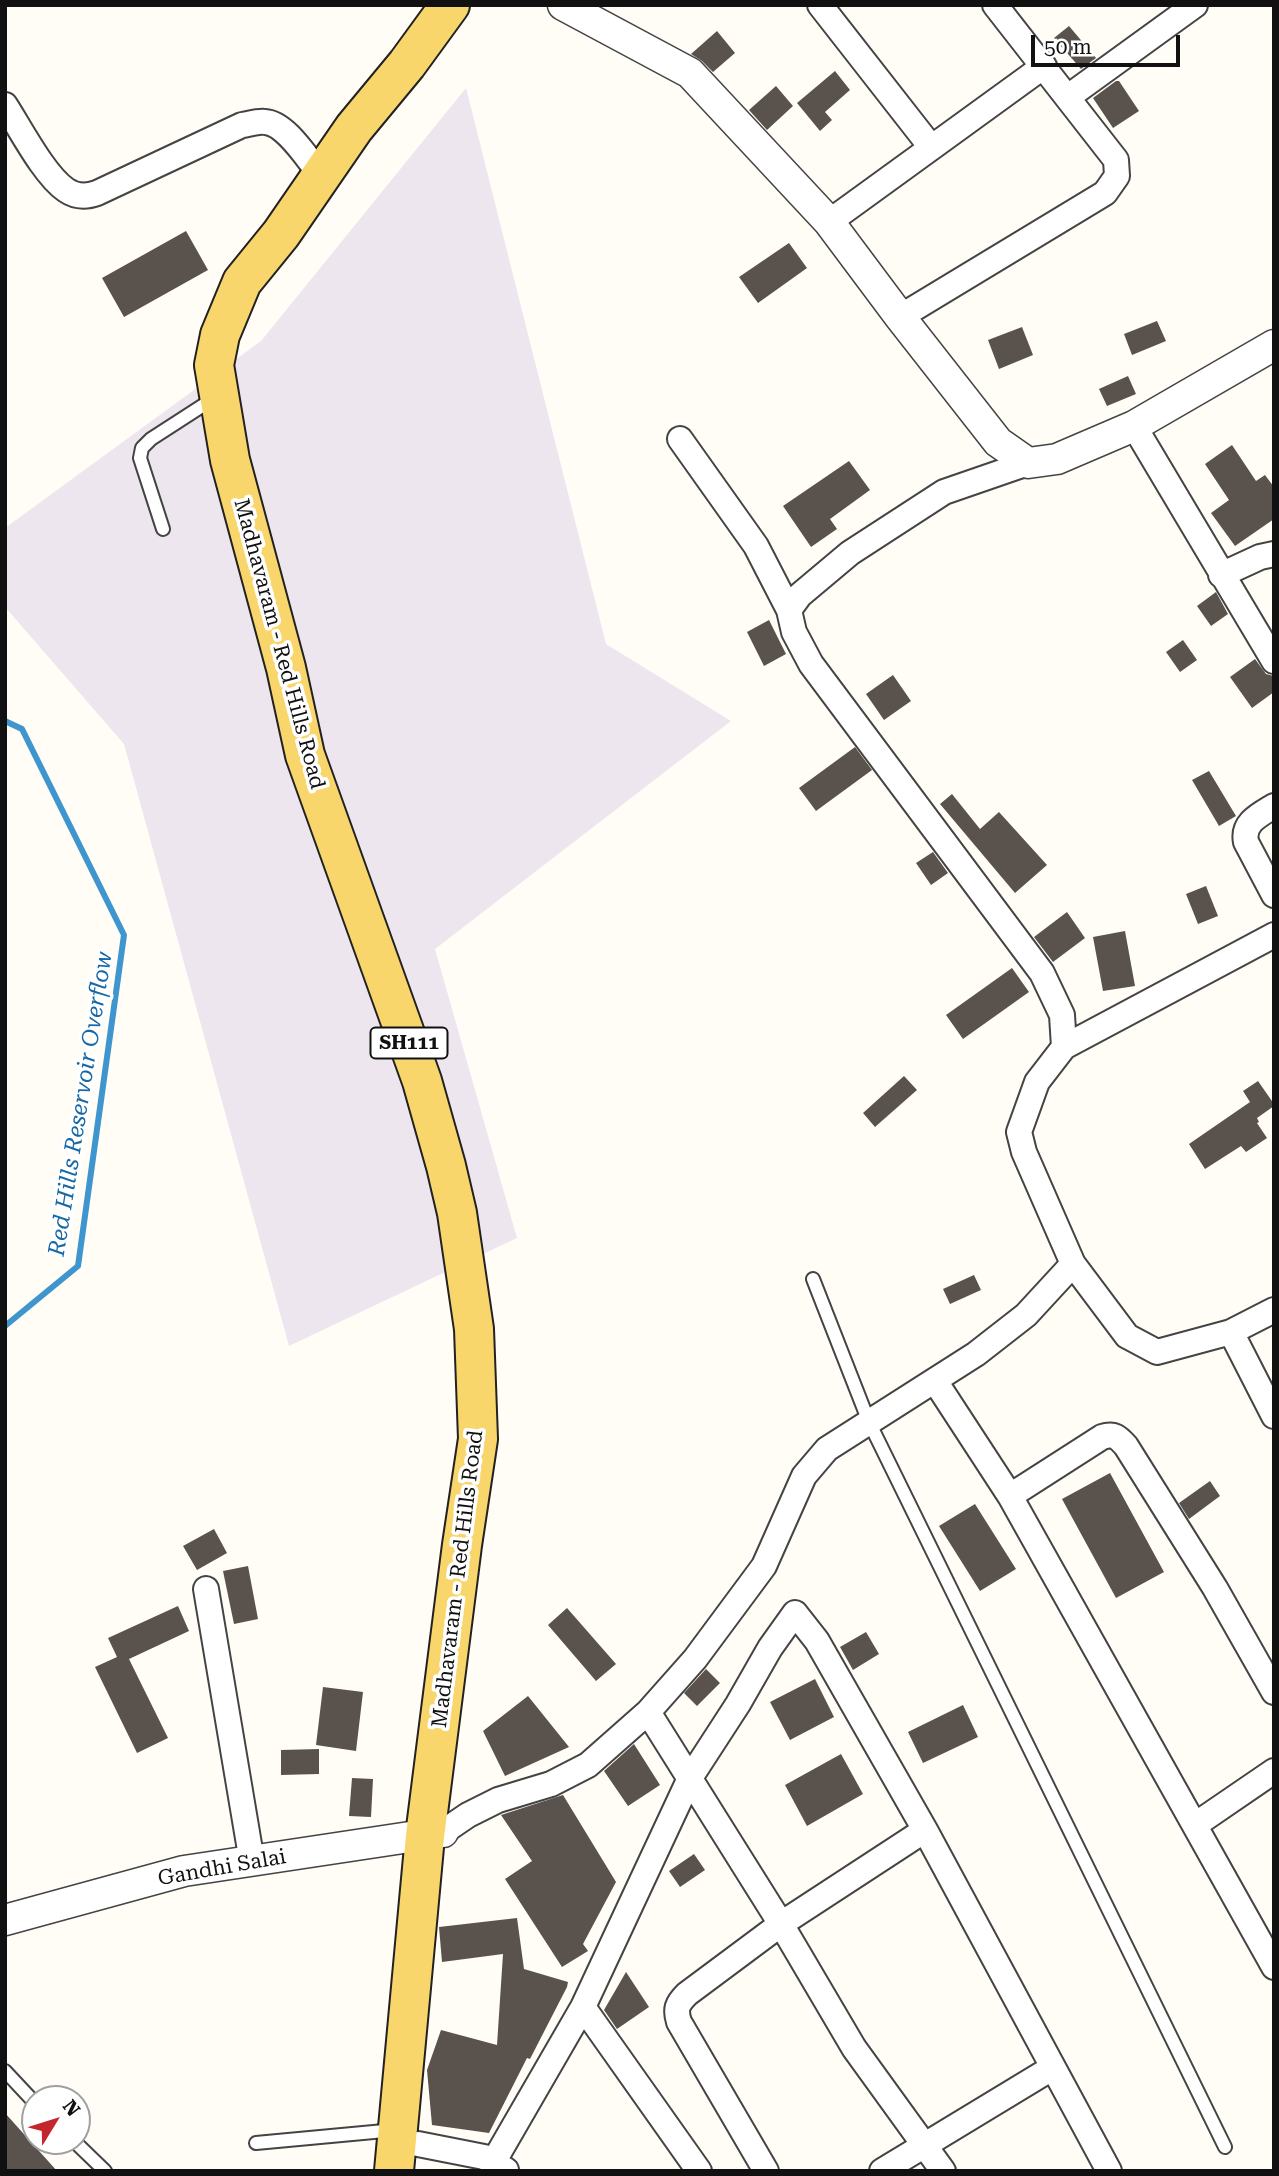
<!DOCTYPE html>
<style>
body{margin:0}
#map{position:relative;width:1279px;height:2176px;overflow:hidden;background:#fffdf5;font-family:"Roboto Serif",serif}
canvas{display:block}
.frame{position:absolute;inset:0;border:7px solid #111;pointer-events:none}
.north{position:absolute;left:21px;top:2085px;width:70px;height:70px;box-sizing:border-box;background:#fff;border:2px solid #a0a0a0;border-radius:50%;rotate:52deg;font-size:19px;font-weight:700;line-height:28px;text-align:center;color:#111}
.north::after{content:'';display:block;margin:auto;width:24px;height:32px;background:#c4262e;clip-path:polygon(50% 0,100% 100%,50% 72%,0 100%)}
.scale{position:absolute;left:1031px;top:35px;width:149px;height:32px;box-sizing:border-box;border:4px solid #111;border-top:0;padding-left:9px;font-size:21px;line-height:24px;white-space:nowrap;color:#111;-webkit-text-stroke:5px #fff;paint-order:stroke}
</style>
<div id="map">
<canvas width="1279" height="2176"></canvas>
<div class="frame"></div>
<div class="north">N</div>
<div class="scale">50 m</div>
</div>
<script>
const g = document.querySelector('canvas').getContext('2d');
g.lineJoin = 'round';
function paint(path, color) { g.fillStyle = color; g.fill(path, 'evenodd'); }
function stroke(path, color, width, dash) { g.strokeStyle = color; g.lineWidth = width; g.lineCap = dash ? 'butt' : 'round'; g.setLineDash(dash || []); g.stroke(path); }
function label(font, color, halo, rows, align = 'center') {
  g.font = font + ' "Roboto Serif",serif'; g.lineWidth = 7; g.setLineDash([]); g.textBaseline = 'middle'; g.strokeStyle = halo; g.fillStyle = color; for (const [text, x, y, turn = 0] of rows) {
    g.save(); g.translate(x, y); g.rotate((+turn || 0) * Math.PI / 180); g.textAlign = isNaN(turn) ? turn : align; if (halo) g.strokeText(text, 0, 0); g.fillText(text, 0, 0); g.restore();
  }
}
const industrial = new Path2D(`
 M466,88L606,644L731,721L435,949L517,1238L289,1346L124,744L5,607V528L261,341Z`);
const stream = new Path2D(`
 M5,721L22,729L124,935L78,1266L5,1326`);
const building = new Path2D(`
 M1069,26L1096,58L1081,69L1054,38Z
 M717,31L735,53L713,72L702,61L691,54Z
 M835,71L850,90L825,112L832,120L820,131L797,103Z
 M1116,81H1119L1139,111L1113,128L1093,98Z
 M776,86L793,106L767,130L749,110Z
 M186,231L208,270L124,317L102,278Z
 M789,243L807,268L758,303L739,277Z
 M1157,321L1166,341L1132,355L1124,334Z
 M1022,327L1033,355L999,369L988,340Z
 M1128,376L1136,394L1107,406L1099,389Z
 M1232,445L1256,481L1265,475L1274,487V519L1235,546L1211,513L1229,500L1205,464Z
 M849,461L870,490L830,519L837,529L811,547L783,506Z
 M1216,592L1228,614L1211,626L1197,606Z
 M769,620L786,654L764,666L747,632Z
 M1183,640L1197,660L1180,672L1166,652Z
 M1255,659L1266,674L1274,676V692L1252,708L1230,677Z
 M893,675L911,701L884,720L866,694Z
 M855,747L872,770L816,811L799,788Z
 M1209,771L1236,816L1219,826L1192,780Z
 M952,794L980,829L999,812L1047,865L1015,893L940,804Z
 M933,852L948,873L931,885L916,863Z
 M1206,886L1218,916L1198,924L1186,894Z
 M1067,912L1085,938L1053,962L1034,937Z
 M1125,931L1135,986L1103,991L1093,937Z
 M1012,968L1029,992L963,1039L946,1015Z
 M904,1076L917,1090L875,1127L863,1113Z
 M1258,1081L1274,1104V1106L1257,1118L1259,1122L1257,1123L1267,1138L1246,1152L1241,1146L1205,1169L1189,1144L1250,1102L1243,1091Z
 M974,1275L981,1290L950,1304L943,1289Z
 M1110,1473L1164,1572L1116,1598L1062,1499Z
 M1210,1481L1220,1496L1189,1519L1179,1503Z
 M975,1504L1016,1569L980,1591L939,1526Z
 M214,1529L227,1553L197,1570L183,1546Z
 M248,1566L258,1619L234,1624L223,1571Z
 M178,1606L189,1631L129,1659L168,1738L137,1753L95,1667L117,1657L108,1638Z
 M567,1608L616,1664L596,1681L548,1625Z
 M866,1632L879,1654L853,1670L840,1647Z
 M706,1669L720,1683L697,1706L684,1693Z
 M815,1679L834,1717L790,1740L770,1702Z
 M323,1687L363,1692L356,1751L316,1745Z
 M528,1696L569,1747L505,1776L483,1731Z
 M963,1705L978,1737L923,1763L908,1732Z
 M634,1744L660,1785L628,1806L604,1771Z
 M319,1749V1774L281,1775V1750Z
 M841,1754L863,1794L807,1826L785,1785Z
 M352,1778L373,1779L371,1817L349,1816Z
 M563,1795L616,1882L583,1944L588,1951L562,1967L505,1879L532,1861L501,1815Z
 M694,1854L705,1870L680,1887L669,1871Z
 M517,1918L524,1969L568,1982L567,1987L530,2059L527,2058L489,2133L432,2125L427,2070L441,2030L497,2045L503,1954L442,1962L439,1927Z
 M626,1972L649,2007L617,2029L604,2010Z
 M5,2113L57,2171H5Z`);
const service = new Path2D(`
 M163,529L140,458L142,448L151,439L216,397
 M813,1279L869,1422L1225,2147
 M5,2071L35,2103
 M74,2141L105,2171
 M256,2143L395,2130`);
const minor = new Path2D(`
 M820,5L931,147
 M1068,97L1195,5
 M5,105C20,128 44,175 66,190C76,197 86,197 97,193L242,125C249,124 258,121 265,122C286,123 308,160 321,175
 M829,222L1044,66
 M900,317L1105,193L1117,176L1116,160L995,5
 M1134,426L1274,661
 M680,439L756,546L789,610
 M1028,463L944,492L850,553L800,595L789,610L794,632L811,664L1042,973L1062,1015L1064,1047L1037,1082L1019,1132L1024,1152L1073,1264L1127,1336L1157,1352L1231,1332L1274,1310
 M1221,575L1260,557L1274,554
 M1274,806C1259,815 1242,823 1246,842L1274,895
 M1064,1047L1274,935
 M1231,1332L1274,1416
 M935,1381L1010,1496L1274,1967
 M1010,1496L1102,1437C1114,1433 1118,1437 1126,1446L1215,1588L1274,1692
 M206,1589L252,1862
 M648,1712L781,1924L854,2048L943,2171
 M1195,1825L1274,1771
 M443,1832L468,1815L498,1800L551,1784L588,1765L648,1712L695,1659L764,1566L804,1476L827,1449L976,1354L1026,1315L1073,1264
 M583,2007L699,2171
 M418,2144L484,2157L506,2170
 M494,2161L583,2007L690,1778L738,1704L770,1648L795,1613L817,1641L925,1830L1109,2171
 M766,2171L679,2022C675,2009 677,2004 687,1994L781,1924L925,1830
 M882,2171L1052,2068`);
const tertiary = new Path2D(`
 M563,5L690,73L829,222L900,317L998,442L1028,463L1057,459L1134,426L1274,345
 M5,1920L184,1871L443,1832`);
const primary = new Path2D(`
 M394,2171L425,1836L462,1545L478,1439L474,1329L457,1213L446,1166L422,1081L305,755L286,668L230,460L214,365L220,335L242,282L281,234L354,128L407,64L450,5`);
const shields = [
 [409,1043,77]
];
const shieldNames = [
 ["SH111",409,1043]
];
const streetNames = [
 ["Madhavaram - Red Hills Road",279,644,75],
 ["Madhavaram - Red Hills Road",458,1579,-83],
 ["Gandhi Salai",222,1868,-10]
];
const waterNames = [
 ["Red Hills Reservoir Overflow",81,1104,-81]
];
paint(industrial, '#eee6ef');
stroke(stream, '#3f96cf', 6);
paint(building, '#5a524d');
stroke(service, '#444', 16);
stroke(minor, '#444', 28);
stroke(tertiary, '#444', 33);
stroke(primary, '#222', 42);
stroke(service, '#fff', 12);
stroke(minor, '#fff', 24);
stroke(tertiary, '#fff', 30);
stroke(primary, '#f9d66b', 38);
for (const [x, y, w] of shields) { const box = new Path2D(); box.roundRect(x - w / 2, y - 15.5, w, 31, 5); g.fillStyle = '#fff'; g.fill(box); stroke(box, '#111', 2); }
label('bold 19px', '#111', null, shieldNames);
label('21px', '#111', '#fff', streetNames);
label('italic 23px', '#1768a6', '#fff', waterNames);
</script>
